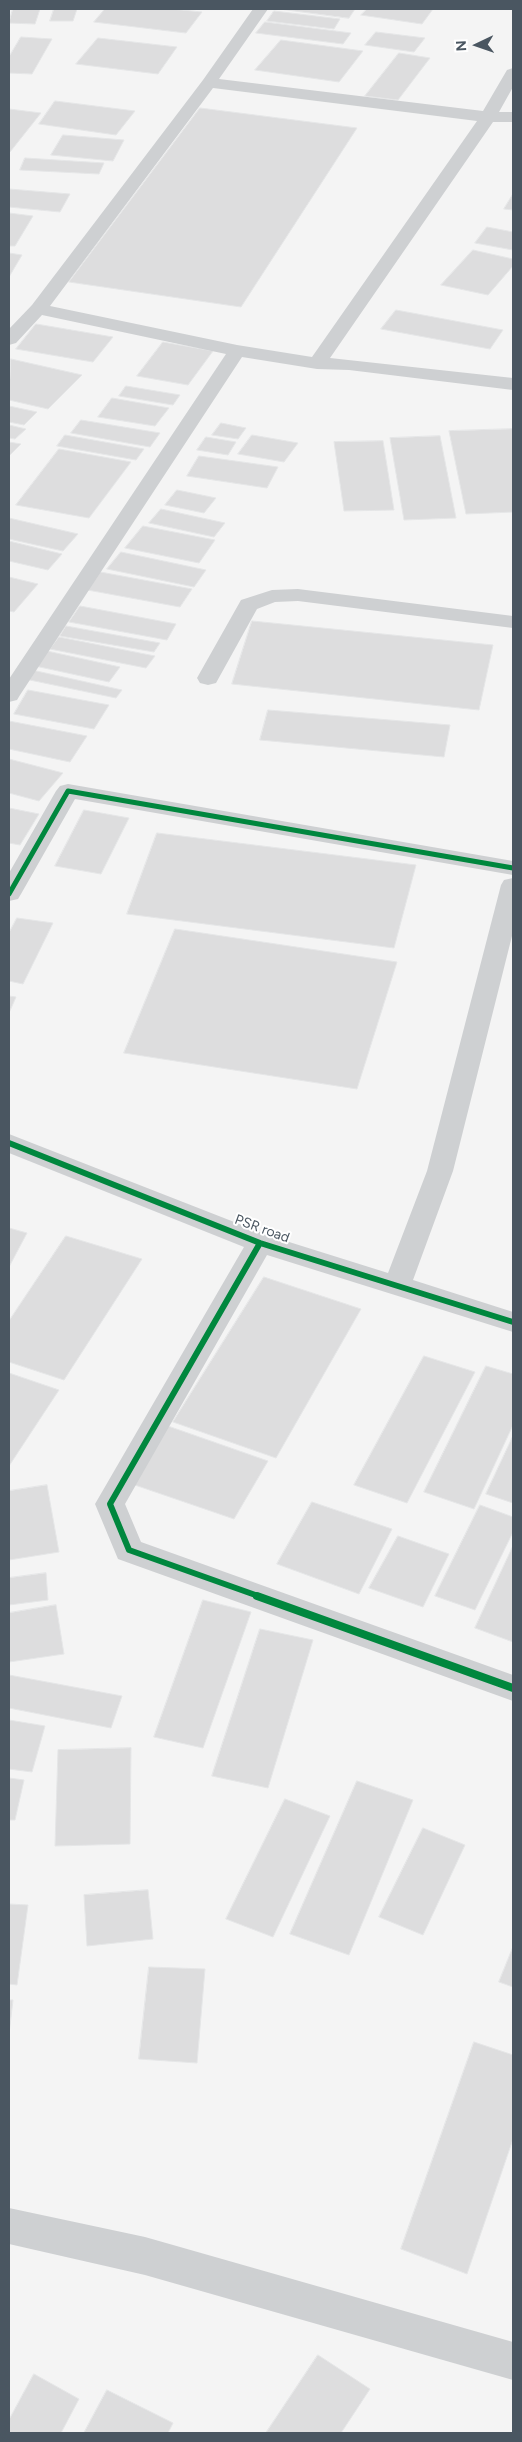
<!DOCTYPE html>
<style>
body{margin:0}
#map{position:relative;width:522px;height:2442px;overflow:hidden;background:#f4f4f4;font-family:Figtree,sans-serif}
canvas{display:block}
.frame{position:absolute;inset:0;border:10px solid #4a5661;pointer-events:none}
.north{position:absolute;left:452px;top:20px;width:50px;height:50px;-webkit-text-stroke:4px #fff;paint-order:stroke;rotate:267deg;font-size:14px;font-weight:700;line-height:20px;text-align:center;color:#4a5661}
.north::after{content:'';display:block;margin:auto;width:18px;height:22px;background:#4a5661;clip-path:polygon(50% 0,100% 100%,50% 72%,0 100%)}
</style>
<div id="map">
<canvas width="522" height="2442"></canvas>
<div class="frame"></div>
<div class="north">N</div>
</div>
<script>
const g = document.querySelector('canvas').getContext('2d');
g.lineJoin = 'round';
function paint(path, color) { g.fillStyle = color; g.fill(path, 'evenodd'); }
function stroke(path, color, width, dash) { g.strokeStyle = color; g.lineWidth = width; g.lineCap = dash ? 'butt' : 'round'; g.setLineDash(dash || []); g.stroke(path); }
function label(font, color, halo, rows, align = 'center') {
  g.font = font + ' Figtree,sans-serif'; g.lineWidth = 4; g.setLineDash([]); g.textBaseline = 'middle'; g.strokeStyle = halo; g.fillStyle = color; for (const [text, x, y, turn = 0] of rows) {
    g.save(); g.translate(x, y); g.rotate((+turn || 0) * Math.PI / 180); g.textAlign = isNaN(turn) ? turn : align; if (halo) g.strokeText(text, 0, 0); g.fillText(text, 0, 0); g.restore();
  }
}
const building = new Path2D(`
 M13,9H40L35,24L9,23Z
 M54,9H77L73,21H50Z
 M105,9H171L202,12L186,33L94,22Z
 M280,9H355L349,18Z
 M367,9H433L422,24L361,15Z
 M274,11L340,19L334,29L267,21Z
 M265,22L351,33L343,44L256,33Z
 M376,32L425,38L414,52L365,45Z
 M21,37L52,39L32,74L9,73V57Z
 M98,38L177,47L158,74L76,64Z
 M281,40L363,51L339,82L255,70Z
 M399,53L430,58L398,100L365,96Z
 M55,101L135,111L116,135L39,124Z
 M200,108L357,128L241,307L69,282Z
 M9,109L41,113L10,152H9Z
 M63,135L124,140L113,161L51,155Z
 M25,158L104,163L99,174L20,170Z
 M9,189L70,194L60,212L9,207Z
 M513,194V210L504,209Z
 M9,213L33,216L15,246H9Z
 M487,227L513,232V250L475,243Z
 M473,250L513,259V266L488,295L441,285Z
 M9,253L22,255L9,277Z
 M396,310L503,330L490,349L381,329Z
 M36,324L113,337L93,362L16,349Z
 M163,342L213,351L188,385L137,376Z
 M11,359L82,375L48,409L9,400Z
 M126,386L180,395L173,405L119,396Z
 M112,398L169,408L155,426L98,417Z
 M9,406L37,412L24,425L9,422Z
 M81,420L160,433L150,447L71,433Z
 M221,423L246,428L238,439L212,435Z
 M9,425L26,429L15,439L9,438Z
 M513,429V512L466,514L449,431Z
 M65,435L144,449L136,460L57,446Z
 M252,435L298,443L284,462L238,454Z
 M440,436L456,518L404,520L390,438Z
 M206,437L236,442L228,455L197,450Z
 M383,441L394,510L344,511L334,442Z
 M9,442L21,444L9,456Z
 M59,449L131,462L89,518L16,505Z
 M199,456L278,467L267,488L187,476Z
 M177,490L216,498L204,513L165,505Z
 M161,509L225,523L214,537L149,523Z
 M9,518L78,534L63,551L9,539Z
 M143,526L215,540L199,563L125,548Z
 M9,541L62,554L48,570L9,561Z
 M121,552L206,570L194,587L107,569Z
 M95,571L192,589L180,607L82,589Z
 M9,577L38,584L14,612L9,611Z
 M80,606L176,624L167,640L69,622Z
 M252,621L493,645L479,710L232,684Z
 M66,626L160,643L154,652L60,636Z
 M59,637L155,656L146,668L50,649Z
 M47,651L120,667L109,682L35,666Z
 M32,670L122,690L116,698L25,679Z
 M28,690L109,705L94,729L14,714Z
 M268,710L450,725L444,757L260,740Z
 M9,721L87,736L70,762L9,749Z
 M9,759L63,773L39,801L9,793Z
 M9,808L39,814L20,845L9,843Z
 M84,810L129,818L101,874L55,866Z
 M157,833L416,865L394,948L127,914Z
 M17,918L53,923L23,984L9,981V933Z
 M175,929L397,962L357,1089L124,1053Z
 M9,996L16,997L9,1013Z
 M9,1228L27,1233L9,1267Z
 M66,1236L142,1259L64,1380L9,1362V1321Z
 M264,1277L361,1309L276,1458L173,1422Z
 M424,1356L475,1372L407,1503L354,1485Z
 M486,1366L513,1374V1425L474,1509L424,1492Z
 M9,1373L59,1390L9,1466Z
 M165,1425L268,1461L234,1519L129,1483Z
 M513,1436V1503L486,1494Z
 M47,1485L59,1552L9,1560V1491Z
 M312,1502L392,1529L359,1594L277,1564Z
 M480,1505L513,1517V1532L475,1610L435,1596Z
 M398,1536L449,1554L423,1607L369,1588Z
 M513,1546V1642L475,1628Z
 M46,1573L48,1600L9,1605V1578Z
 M203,1600L251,1612L203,1748L154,1737Z
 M56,1605L64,1654L9,1662V1613Z
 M260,1629L313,1640L268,1788L212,1776Z
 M9,1675L122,1696L111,1728L9,1708Z
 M9,1720L45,1726L32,1772L9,1769Z
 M131,1748L130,1844L55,1846L58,1750Z
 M9,1778L24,1780L15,1820H9Z
 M357,1781L413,1800L349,1955L290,1934Z
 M285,1799L330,1816L273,1937L226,1919Z
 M423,1828L465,1845L423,1935L379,1917Z
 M148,1890L153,1939L87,1946L84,1895Z
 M9,1904L28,1905L17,1985L9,1984Z
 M513,1947V1987L499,1982Z
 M149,1967L205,1969L197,2063L139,2059Z
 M9,2000H13L9,2034Z
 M474,2042L513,2055V2139L467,2274L401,2249Z
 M318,2355L370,2389L341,2433H266Z
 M34,2374L79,2399L61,2433H9V2420Z
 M107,2390L173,2423L168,2433H84Z`);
const minor = new Path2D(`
 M253,9H268L219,79L483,111L507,70L513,68V87L499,112H513V122H493L330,358L513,378V390L349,370L317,369L242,357L20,695L17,700L9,702V679L226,354L42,315L16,343L9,345V329L32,305L203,80ZM213,88L477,121L312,357L237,345L50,306Z
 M298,589L513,616V628L298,601L275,602L257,609L216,683L208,685L200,683L197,678L241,600L272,590Z
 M68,784L513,861V875L75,799L21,894L18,899L9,901V873L56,791L60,786Z
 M513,878V932L453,1171L413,1280L513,1312V1332L267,1255L125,1504L141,1542L513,1675V1701L118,1559L95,1504L244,1247L9,1153V1134L270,1236L388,1273L427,1171L501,885L504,880Z
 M9,2208L145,2237L513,2342V2380L145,2275L9,2244Z`);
const cyclewayFar2 = new Path2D(`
 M9,894L68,791L513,868`);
const cyclewayFar1 = new Path2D(`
 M9,1143L260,1243L513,1322
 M260,1243L110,1504L129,1550L261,1597`);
const cycleway = new Path2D(`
 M257,1596L513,1688`);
const streetNames = [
 ["PSR road",262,1229,20]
];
paint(building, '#ddddde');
stroke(building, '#e5e6e7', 1);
paint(minor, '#ced0d2');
stroke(cyclewayFar2, '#00873e', 5);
stroke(cyclewayFar1, '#00873e', 6);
stroke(cycleway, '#00873e', 8);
label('14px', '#4a5661', '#fff', streetNames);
</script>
